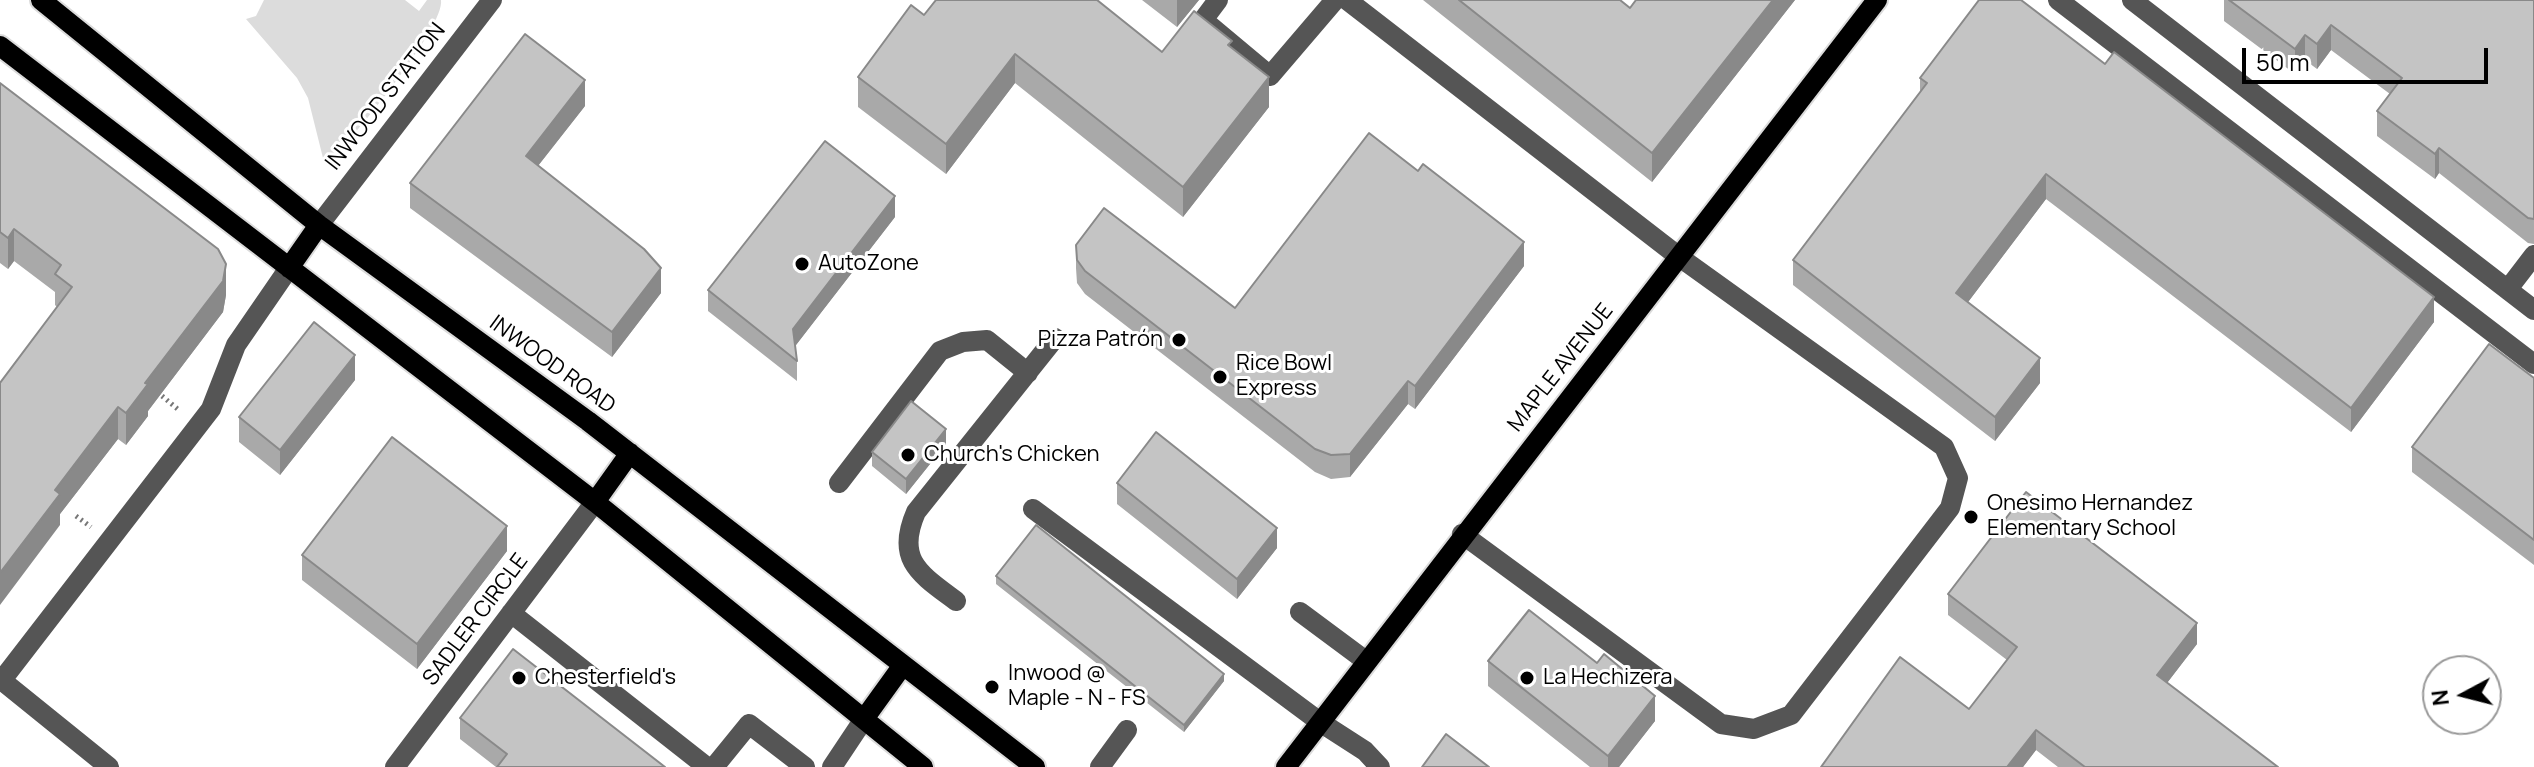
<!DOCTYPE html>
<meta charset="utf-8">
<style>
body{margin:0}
#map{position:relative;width:2534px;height:767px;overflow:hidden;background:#fff;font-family:Manrope,sans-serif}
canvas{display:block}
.north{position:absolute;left:2422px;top:655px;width:80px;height:80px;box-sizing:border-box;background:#fff;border:2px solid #999;border-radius:50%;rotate:263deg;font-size:22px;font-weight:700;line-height:32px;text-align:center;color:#000}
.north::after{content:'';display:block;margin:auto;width:28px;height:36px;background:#000;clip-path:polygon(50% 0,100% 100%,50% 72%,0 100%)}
.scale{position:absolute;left:2242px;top:48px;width:246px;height:36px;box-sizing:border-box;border:4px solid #000;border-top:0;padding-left:10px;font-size:24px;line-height:28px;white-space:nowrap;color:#000;-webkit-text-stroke:6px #fff;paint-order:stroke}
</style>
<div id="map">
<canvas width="2534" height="767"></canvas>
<div class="north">N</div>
<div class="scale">50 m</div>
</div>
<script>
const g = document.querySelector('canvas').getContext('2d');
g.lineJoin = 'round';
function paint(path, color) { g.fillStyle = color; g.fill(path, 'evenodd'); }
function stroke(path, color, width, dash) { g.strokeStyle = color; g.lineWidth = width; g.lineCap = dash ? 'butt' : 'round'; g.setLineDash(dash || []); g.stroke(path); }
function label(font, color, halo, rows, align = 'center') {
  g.font = font + ' Manrope,sans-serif'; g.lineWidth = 6; g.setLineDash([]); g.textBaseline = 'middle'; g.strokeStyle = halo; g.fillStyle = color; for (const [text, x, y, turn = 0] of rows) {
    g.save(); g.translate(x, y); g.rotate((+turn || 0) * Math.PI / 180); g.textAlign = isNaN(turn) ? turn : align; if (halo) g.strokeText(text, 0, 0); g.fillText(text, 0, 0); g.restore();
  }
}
const green = new Path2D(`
 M264,0H405L419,11L427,0H441C445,27 352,139 329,162L323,158L308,98L297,78L246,19L256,16Z`);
const path = new Path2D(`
 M162,396L180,411
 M76,516L91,527`);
const minor = new Path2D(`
 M1218,0L1203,20L1270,76L1335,0
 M1347,0L1678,256L1944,447L1958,478L1950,508L1791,715L1754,729L1721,724L1462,534
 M2058,0L2534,364
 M2132,0L2534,310
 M319,225L492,0
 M2508,289L2534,255
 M839,483L940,351L963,342L987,340L1028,373
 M1033,509L1320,722L1365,751L1380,767
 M956,601C920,574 895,560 916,512L1055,338
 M1300,612L1366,661
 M511,613L707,767
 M0,679L109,767
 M2,680L211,409L236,345L289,268
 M395,767L595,502
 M714,767L749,724L805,767
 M832,767L864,719
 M1100,767L1127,730`);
const major = new Path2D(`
 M41,0L319,225L588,421L1035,767
 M0,46L595,502L923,767
 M289,268L319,225
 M595,502L630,453
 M864,719L903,665
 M1286,767L1877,0`);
const wall = new Path2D(`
 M1142,0H1199L1177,27Z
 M1423,0H1620L1630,8L1795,0L1652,182Z
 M2224,0H2534V244L2528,243L2439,173L2435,179L2377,136V111L2390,94L2331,50L2317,69L2305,60L2295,74L2224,21Z
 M924,15L1162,52L1232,48L1269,107L1183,217L1015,83L946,174L858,107V77Z
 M2105,64L2434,322L2351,432L2046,199L1968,302L2040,383L1995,441L1793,285V260L1920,93V78Z
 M0,83L226,295L223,312L148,411V416L126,445L118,439L60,514V525L57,307L55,305V292L14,261L8,269L0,263Z
 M585,106L538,166L661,293L612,357L410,208V183Z
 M895,217L795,346L797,361V381L708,311V290Z
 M1076,245L1235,308L1524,266L1415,409L1408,404L1350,477L1331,479L1315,472L1085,294L1077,283L1076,268Z
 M2534,378V565L2412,472V447Z
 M355,380L280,475L239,442V417Z
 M946,444L906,494L872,466V452Z
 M1117,483L1277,548L1237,599L1117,504Z
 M507,551L417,669L302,580V555Z
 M996,576L1224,681L1184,732L996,584Z
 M1948,594L2197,644L2167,683L2278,767H2058L2036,750L2023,767L1969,709L2007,660L1948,615Z
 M1488,661L1655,721L1619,767H1590L1488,686Z
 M460,718L665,767H496L460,739Z`);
const shadedWall = new Path2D(`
 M1177,0H1199L1177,27Z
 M1773,0H1795L1652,182V153Z
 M2331,25V50L2317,69V44Z
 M2305,35V60L2295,74V49Z
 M1015,54V83L946,174V144Z
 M1269,77V107L1183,217V187Z
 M585,80V106L526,181V156Z
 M2439,148V173L2435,179V154Z
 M2046,174V199L1956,318V293Z
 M895,196V217L793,349V329Z
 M14,229V261L8,269V238Z
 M1524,242V266L1415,409V386Z
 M226,264V295L223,312L148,411V416L126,445V413Z
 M661,268V293L612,357V332Z
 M2434,297V322L2351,432V408Z
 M355,355V380L280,475V450Z
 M2040,358V383L1995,441V417Z
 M1408,381V404L1350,477V454Z
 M118,407V439L60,514V525L0,605V573L55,490Z
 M946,429V444L906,494V479Z
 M507,526V551L417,669V644Z
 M1277,528V548L1237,599V579Z
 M2197,623V644L2157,696V675Z
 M1224,674V681L1184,732V725Z
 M1655,696V721L1619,767H1608V756Z
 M2036,730V750L2023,767H2007Z`);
const building = new Path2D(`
 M936,0H1097L1162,52L1194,11L1232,41L1228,45L1269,77L1183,187L1015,54L946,144L858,77L911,5L924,15Z
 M1459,0H1620L1630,8L1636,0H1773L1652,153Z
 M1979,0H2021L2105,64L2114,52L2434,297L2351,408L2046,174L1956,293L2040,358L1995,417L1793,260L1927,83L1920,78Z
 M2229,0H2534V219L2528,218L2439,148L2435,154L2377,111L2402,78L2331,25L2317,44L2305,35L2295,49Z
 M525,34L585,80L526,156L644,249L661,268L612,332L410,183Z
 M0,83L218,249L226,264L223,281L145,383L148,384L126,413L118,407L55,490L60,494L0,573V383L72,287L55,274L61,265L14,229L8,238L0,232Z
 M1369,133L1418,171L1423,164L1524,242L1415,386L1408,381L1350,454L1331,455L1315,449L1085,271L1077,260L1076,245L1104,208L1235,308Z
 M825,141L895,196L793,329L797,361L708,290Z
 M314,322L355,355L280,450L239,417Z
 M2489,344L2534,378V540L2412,447Z
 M911,401L946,429L906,479L872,452Z
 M1156,432L1277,528L1237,579L1117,483Z
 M392,437L507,526L417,644L302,555Z
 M2026,492L2197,623L2157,675L2278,767H2085L2036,730L2007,767H1821L1900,657L1969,709L2017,647L1948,594Z
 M1036,525L1224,674L1184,725L996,576Z
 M1529,610L1597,663L1604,654L1655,696L1608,756L1488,661Z
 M513,649L665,767H497L507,754L460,718Z
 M1446,734L1489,767H1422Z`);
const markers = [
 [802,264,8,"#000"],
 [1179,340,8,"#000"],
 [1220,377,8,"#000"],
 [908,455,8,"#000"],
 [1971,517,8,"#000"],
 [519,678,8,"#000"],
 [1527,678,8,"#000"],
 [992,687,8,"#000"]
];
const streetNames = [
 ["INWOOD STATION",386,97,-52],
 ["INWOOD ROAD",552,365,36],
 ["MAPLE AVENUE",1561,368,-52],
 ["SADLER CIRCLE",476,620,-53]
];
const poiNames = [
 ["AutoZone",818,264],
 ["Pizza Patrón",1163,340,"right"],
 ["Rice Bowl",1236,364],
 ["Express",1236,389],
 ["Church's Chicken",924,455],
 ["Onesimo Hernandez",1987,504],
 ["Elementary School",1987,529],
 ["Inwood @",1008,674],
 ["Maple - N - FS",1008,699],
 ["Chesterfield's",535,678],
 ["La Hechizera",1543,678]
];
paint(green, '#dcdcdc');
stroke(major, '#dbdbdb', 24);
stroke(path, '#777', 5, [2, 4]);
stroke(minor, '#555', 20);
stroke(major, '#000', 20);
paint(wall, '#a9a9a9');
paint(shadedWall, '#898989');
paint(building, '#c4c4c4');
stroke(building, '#898989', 2);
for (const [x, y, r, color] of markers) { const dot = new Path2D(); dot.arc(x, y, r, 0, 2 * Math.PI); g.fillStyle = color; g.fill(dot); stroke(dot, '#fff', 3); }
label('22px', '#000', '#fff', streetNames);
label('22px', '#000', '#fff', poiNames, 'left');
</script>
